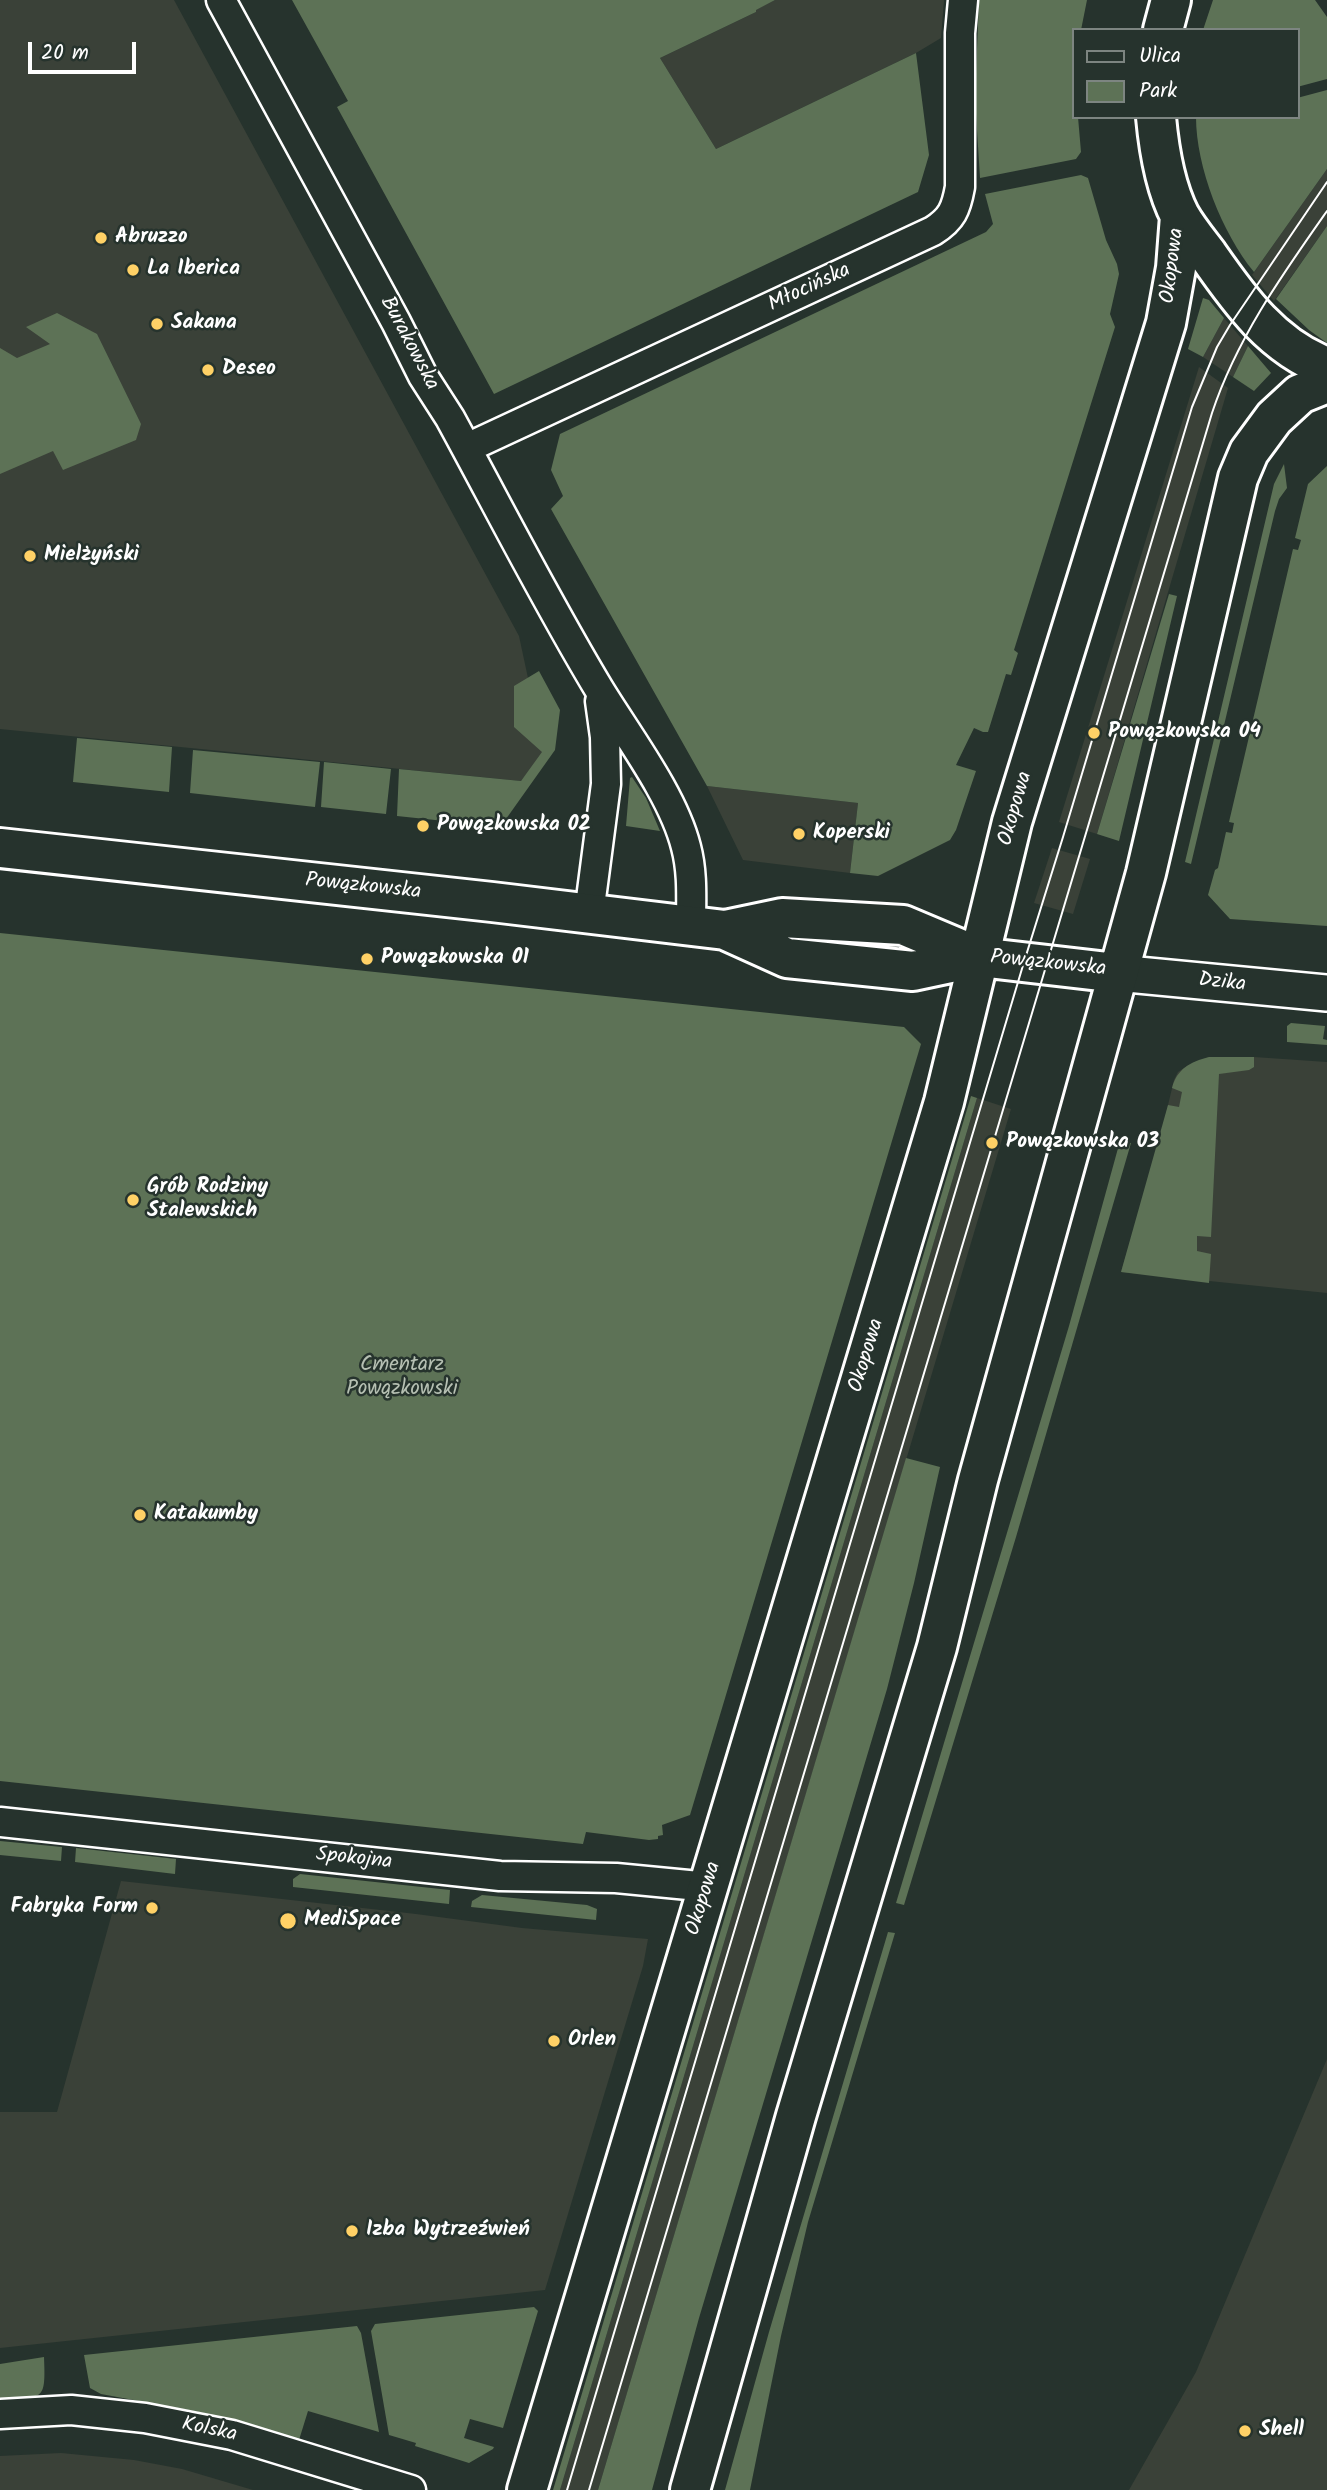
<!DOCTYPE html>
<meta charset="utf-8">
<style>
body{margin:0}
#map{position:relative;width:1327px;height:2490px;overflow:hidden;background:#26332d;font-family:Kalam,sans-serif}
canvas{display:block}
.legend{position:absolute;left:1072px;top:28px;width:228px;height:91px;box-sizing:border-box;background:#26332d;border:2px solid #7d8581;margin:0;padding:9px 12px;list-style:none;font-size:21px;color:#fff}
.legend li{display:flex;align-items:center;gap:14px;height:35px}
.legend b{width:35px;border:2px solid #7d8581}
.scale{position:absolute;left:28px;top:42px;width:108px;height:32px;box-sizing:border-box;border:4px solid #fff;border-top:0;padding-left:9px;font-size:21px;line-height:24px;white-space:nowrap;color:#fff;-webkit-text-stroke:5px #26332d;paint-order:stroke}
</style>
<div id="map">
<canvas width="1327" height="2490"></canvas>
<ul class="legend">
<li><b style="height:9px;background:#26332d"></b>Ulica</li>
<li><b style="height:19px;background:#5d7256"></b>Park</li>
</ul>
<div class="scale">20 m</div>
</div>
<script>
const g = document.querySelector('canvas').getContext('2d');
g.lineJoin = 'round';
function paint(path, color) { g.fillStyle = color; g.fill(path, 'evenodd'); }
function stroke(path, color, width, dash) { g.strokeStyle = color; g.lineWidth = width; g.lineCap = dash ? 'butt' : 'round'; g.setLineDash(dash || []); g.stroke(path); }
function label(font, color, halo, rows, align = 'center') {
  g.font = font + ' Kalam,sans-serif'; g.lineWidth = 5; g.setLineDash([]); g.textBaseline = 'middle'; g.strokeStyle = halo; g.fillStyle = color; for (const [text, x, y, turn = 0] of rows) {
    g.save(); g.translate(x, y); g.rotate((+turn || 0) * Math.PI / 180); g.textAlign = isNaN(turn) ? turn : align; if (halo) g.strokeText(text, 0, 0); g.fillText(text, 0, 0); g.restore();
  }
}
const built = new Path2D(`
 M0,0H174L519,636L544,753L521,781L0,729Z
 M775,0H944L941,38L916,53L716,149L660,58L756,12L755,10Z
 M1327,169V226L1274,301L1252,275Z
 M1224,318L1248,346L1233,377L1203,357Z
 M1199,367L1228,388L1097,834L1059,822Z
 M707,786L858,803L850,873L743,860Z
 M1052,848L1090,859L1073,914L1034,903Z
 M1209,1057H1254L1327,1062V1293L1121,1272L1157,1151L1174,1080L1178,1072L1187,1066Z
 M977,1098L1011,1109L598,2490H560Z
 M121,1881L416,1914L522,1928L648,1939L643,1966L545,2290L0,2348V2112H57Z
 M1327,2059V2490H1129L1196,2372Z
 M61,2453L134,2460L182,2469L253,2490H0V2456Z`);
const green = new Path2D(`
 M292,0H775L756,10V12L660,58L716,149L916,53L929,155L918,192L494,394L337,107L348,101Z
 M979,0H1087L1081,30H1073V117H1078L1081,152L1076,159L980,178L975,98Z
 M1213,0H1315L1327,17V79L1297,87V30H1203Z
 M1327,90V169L1254,272C1222,233 1196,167 1196,117H1297V98Z
 M1081,175L1088,178L1106,240L1117,264L1119,274L1110,314L1115,327L1014,650L1018,653L1011,675L1006,674L988,732H983L974,728L956,765L976,771L956,830L950,840L878,876L850,873L858,803L707,786L551,509L563,496L551,470L560,434L986,232L993,224L985,194Z
 M1327,226V343L1309,330L1276,299Z
 M1203,298L1209,300L1224,318L1203,357L1188,349Z
 M57,313L97,334L141,424L136,440L63,470L53,451L0,474V348L17,358L50,344L26,327Z
 M1248,346L1271,373L1254,391L1233,377Z
 M1284,464L1287,488L1279,499L1275,511L1191,864L1185,862L1274,484Z
 M1327,466V926L1230,919L1208,895L1215,870L1218,868L1226,832L1232,833L1234,823L1229,822L1293,549L1298,550L1301,540L1295,538L1308,484Z
 M1169,594L1177,596L1119,841L1097,834Z
 M539,671L560,710L555,750L506,819L492,826L397,816L399,769L521,781L542,752L514,727V686Z
 M77,738L172,747L169,792L73,782Z
 M193,750L320,762L315,807L190,793Z
 M324,762L391,769L386,814L321,807Z
 M632,777L646,798L660,831L626,826L630,778Z
 M0,933L904,1027L921,1044L690,1815L662,1825L663,1835L658,1836V1839L649,1840L586,1832L583,1844L0,1781Z
 M1291,1023L1325,1026L1323,1039L1327,1040V1045L1287,1042V1026Z
 M1209,1057H1254V1067L1249,1070L1219,1074L1211,1237L1197,1236V1251L1211,1254L1209,1283L1121,1272L1168,1105L1179,1107L1182,1092L1172,1088C1177,1069 1190,1062 1209,1057Z
 M971,1096L977,1098L560,2490H553Z
 M1120,1141L1131,1143L1016,1537L904,1905L896,1903L1069,1326Z
 M906,1458L940,1467L914,1583L887,1689L699,2318L652,2490H598Z
 M0,1841L62,1847L61,1861L0,1855Z
 M76,1848L176,1859L175,1874L75,1862Z
 M300,1874L450,1890L449,1904L293,1887V1879Z
 M482,1895L587,1905L597,1909L596,1920L471,1907L472,1901Z
 M888,1932L895,1933L808,2222L781,2336L750,2490H725L769,2332Z
 M534,2307L538,2311L503,2428L470,2419L464,2438L494,2447L493,2449L469,2463L415,2446L416,2443L389,2435L371,2331L375,2324Z
 M357,2326L361,2333L379,2432L308,2411L299,2440L204,2413L101,2394L90,2388L84,2355Z
 M44,2357C46,2403 43,2397 0,2398V2364Z`);
const minor = new Path2D(`
 M221,0L396,322L423,376L450,418C499,508 546,601 599,689C627,735 673,795 686,847C693,873 691,900 691,927
 M467,448L933,231C952,219 956,209 960,187V33L963,0
 M589,914L606,784L605,737L600,701
 M0,1822L500,1876L616,1878L709,1887
 M0,2414L71,2410L145,2418L232,2435L411,2490`);
const tertiary = new Path2D(`
 M1117,973L1327,993`);
const secondary = new Path2D(`
 M1163,30L1171,0
 M1156,117C1159,150 1165,187 1180,216C1188,230 1199,243 1208,255C1240,301 1273,347 1327,367
 M0,848L492,902L725,930L787,958L913,971L979,957
 M725,930L782,918L903,925L979,957L1117,973
 M527,2490L944,1102L1012,822L1166,323L1176,268L1180,216
 M690,2490L796,2116L937,1647L978,1480L1146,873L1238,478L1249,452L1274,418L1300,394L1327,383`);
const tram = new Path2D(`
 M567,2490L1024,962L1063,837L1192,407L1217,347L1230,325L1327,182
 M589,2490L1212,413C1237,338 1282,275 1327,211`);
const markers = [
 [101,238,7,"#ffd166"],
 [133,270,7,"#ffd166"],
 [157,324,7,"#ffd166"],
 [208,370,7,"#ffd166"],
 [30,556,7,"#ffd166"],
 [1094,733,7,"#ffd166"],
 [423,826,7,"#ffd166"],
 [799,834,7,"#ffd166"],
 [367,959,7,"#ffd166"],
 [992,1143,7,"#ffd166"],
 [133,1200,7,"#ffd166"],
 [140,1515,7,"#ffd166"],
 [152,1908,7,"#ffd166"],
 [288,1921,9,"#ffd166"],
 [554,2041,7,"#ffd166"],
 [352,2231,7,"#ffd166"],
 [1245,2431,7,"#ffd166"]
];
const poiNames = [
 ["Abruzzo",115,238],
 ["La Iberica",147,270],
 ["Sakana",171,324],
 ["Deseo",222,370],
 ["Mielżyński",44,556],
 ["Powązkowska 04",1108,733],
 ["Powązkowska 02",437,826],
 ["Koperski",813,834],
 ["Powązkowska 01",381,959],
 ["Powązkowska 03",1006,1143],
 ["Grób Rodziny",147,1188],
 ["Stalewskich",147,1212],
 ["Katakumby",154,1515],
 ["Fabryka Form",138,1908,"right"],
 ["MediSpace",304,1921],
 ["Orlen",568,2041],
 ["Izba Wytrzeźwień",366,2231],
 ["Shell",1259,2431]
];
const streetNames = [
 ["Okopowa",1174,266,-83],
 ["Młocińska",810,289,-25],
 ["Burakowska",408,344,62],
 ["Okopowa",1017,809,-74],
 ["Powązkowska",363,888,6],
 ["Powązkowska",1048,965,6],
 ["Dzika",1222,984,6],
 ["Okopowa",868,1356,-73],
 ["Spokojna",354,1860,6],
 ["Okopowa",705,1899,-73],
 ["Kolska",209,2431,12]
];
const parkNames = [
 ["Cmentarz",402,1366],
 ["Powązkowski",402,1390]
];
paint(built, '#3a4138');
paint(green, '#5d7256');
stroke(minor, '#fff', 33);
stroke(tertiary, '#fff', 40);
stroke(secondary, '#fff', 44);
stroke(minor, '#26332d', 28);
stroke(tertiary, '#26332d', 35);
stroke(secondary, '#26332d', 38);
stroke(tram, '#fff', 2);
for (const [x, y, r, color] of markers) { const dot = new Path2D(); dot.arc(x, y, r, 0, 2 * Math.PI); g.fillStyle = color; g.fill(dot); stroke(dot, '#26332d', 2.5); }
label('bold 21px', '#fff', '#26332d', poiNames, 'left');
label('21px', '#fff', '#26332d', streetNames);
label('21px', '#b6c0b3', '#26332d', parkNames);
</script>
